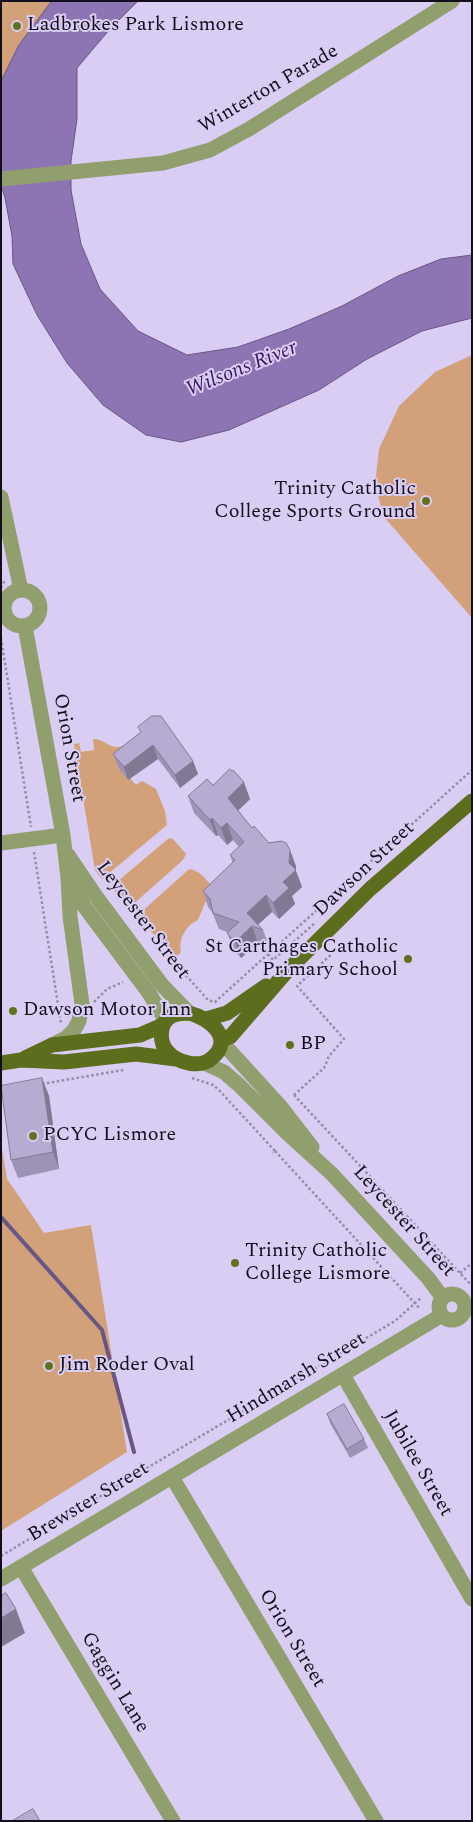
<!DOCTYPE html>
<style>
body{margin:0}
#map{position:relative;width:473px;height:1822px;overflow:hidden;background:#dacdf4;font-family:Spectral,serif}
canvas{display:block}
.frame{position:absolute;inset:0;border:2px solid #130e1b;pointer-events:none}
</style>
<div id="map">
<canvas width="473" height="1822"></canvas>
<div class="frame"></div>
</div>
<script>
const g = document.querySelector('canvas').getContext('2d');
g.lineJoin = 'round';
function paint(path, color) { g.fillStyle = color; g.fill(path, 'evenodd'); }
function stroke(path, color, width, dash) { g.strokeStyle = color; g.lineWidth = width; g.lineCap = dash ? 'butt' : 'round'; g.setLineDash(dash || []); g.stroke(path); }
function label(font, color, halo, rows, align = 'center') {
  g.font = font + ' Spectral,serif'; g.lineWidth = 4; g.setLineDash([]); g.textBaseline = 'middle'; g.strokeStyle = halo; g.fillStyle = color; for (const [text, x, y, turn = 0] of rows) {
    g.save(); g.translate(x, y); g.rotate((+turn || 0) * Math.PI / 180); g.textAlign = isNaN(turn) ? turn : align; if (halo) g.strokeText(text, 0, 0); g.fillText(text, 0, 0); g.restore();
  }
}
const green = new Path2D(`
 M1,1H52L1,81Z
 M472,355V618L384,517L375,485L379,449L399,406L435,372Z
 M93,739C102,738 108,747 117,747C121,747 125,745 129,745L131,779L136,785L142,781L156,789L165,811L167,825L102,879L95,870L74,744L79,743L81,752L94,750Z
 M169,838L173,839L186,854L183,860L129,908L111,887Z
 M189,869C200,870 207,881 214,888L208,896L198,920C186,925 178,940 181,952L175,958L137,916Z
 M1,1142L7,1179L44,1233L91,1225L127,1452L1,1531Z`);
const water = new Path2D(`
 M52,1H138L110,29L77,68V119L71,161V190L81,244L100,289L138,331L187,355L238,347L289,329L342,306L398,276L441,259L472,255V318L422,331L367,359L319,390L229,430L181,442L146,435L103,405L67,363L37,315L13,264L12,236L5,198L1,185V81L19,45Z`);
const stream = new Path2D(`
 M1,1217L102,1330L134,1452`);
const path = new Path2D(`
 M1,588L5,580
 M1,638L31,827
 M34,852L61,1024
 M166,953L208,1000L215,1002L472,770
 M268,954L273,960L315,923
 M94,1002L107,989L123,982
 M192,1078L213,1085L218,1089L275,1151L273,1153
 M42,1084L123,1070
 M294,1095L472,1286
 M294,1095L324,1068L329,1056L344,1039L297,986L336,950
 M275,1151L420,1309
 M460,1273L472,1263
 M1,1556L142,1471L395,1321L422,1297`);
const minor = new Path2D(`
 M1,179L163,163L210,150L249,129L452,1
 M1,497L21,590
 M4 608a18 18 0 1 1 36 0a18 18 0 1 1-36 0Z
 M25,626L63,835L68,878L70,916L82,1004L79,1021L74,1030L66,1038L52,1045
 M1,843L63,835
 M68,855L95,895L162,985L189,1013
 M70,881L84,906L149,993L166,1021
 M222,1046L230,1051L281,1107L312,1147
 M204,1063L224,1072L239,1085L287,1133L332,1174L428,1278L443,1298
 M439 1307a13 13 0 1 1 26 0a13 13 0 1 1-26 0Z
 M343,1375L472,1599
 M172,1477L376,1821
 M21,1567L173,1821
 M1,1579L442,1315`);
const major = new Path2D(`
 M189,1013C210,1018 235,1039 212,1058C200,1069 177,1063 167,1051C159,1042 159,1024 170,1017C176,1013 183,1013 189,1013Z
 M206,1019L227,1013L266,986
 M221,1040L230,1037L288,970L370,889L472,801
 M25,1058L52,1045L140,1035L163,1025
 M1,1063L21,1060L64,1062L136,1054L176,1059`);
const wall = new Path2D(`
 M140,733L193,761L198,774L180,788L158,759L128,780L118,767L113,754Z
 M213,785L250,799L238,811L252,828L296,866V871L302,887L292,896L295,904L279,919L272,912L258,925L263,930L269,946L258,943L241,958L233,949L227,932L219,929L212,912L208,907L203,891L233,863L230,855L239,847L233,840L227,845L218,835L216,836L194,813L188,796Z
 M42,1078L49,1096L59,1169L18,1178L11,1160Z
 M327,1414L364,1439L368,1448L350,1458L330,1423Z`);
const shadedWall = new Path2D(`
 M153,745L158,759L128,780L124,767Z
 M193,761L198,774L180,788L175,775Z
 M244,782L250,799L234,814L228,798Z
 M212,818L218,835L216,836L210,820Z
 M227,823L233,840L227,845L221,828Z
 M290,850L296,866V871L302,887L292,896L295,904L279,919L273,903L283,882L289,863Z
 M266,895L272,912L255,927L252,926L258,943L241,958L235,942L247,913Z
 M42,1078L49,1096L59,1169L53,1152Z
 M16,1609L25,1633L1,1647V1618Z`);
const building = new Path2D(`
 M152,716H161L193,761L175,775L153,745L124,767L113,754L141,732L138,727Z
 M230,769L232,771L233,770L244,782L228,798L252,828L254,826L269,843L281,841L286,843L290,850L289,863L296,870L283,882L289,888L273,903L266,895L247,913L263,930L252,926L235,942L227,933L239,922L213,913L210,899L203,891L235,860L230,855L244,842L227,823L221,828L212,818L210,820L188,796L207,779L213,785Z
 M42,1078L53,1152L11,1160L1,1086Z
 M344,1404L364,1439L347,1449L327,1414Z
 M6,1593L16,1609L1,1618V1596Z
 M33,1809L40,1821H12Z`);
const markers = [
 [17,26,5,"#61721f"],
 [426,501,5,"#61721f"],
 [408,959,5,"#61721f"],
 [13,1011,5,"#61721f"],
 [290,1045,5,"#61721f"],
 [33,1136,5,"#61721f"],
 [235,1263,5,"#61721f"],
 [49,1366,5,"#61721f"]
];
const poiNames = [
 ["Ladbrokes Park Lismore",27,26],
 ["Trinity Catholic",416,490,"right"],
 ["College Sports Ground",416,513,"right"],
 ["St Carthages Catholic",398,948,"right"],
 ["Primary School",398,971,"right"],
 ["Dawson Motor Inn",23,1011],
 ["BP",300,1045],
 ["PCYC Lismore",43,1136],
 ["Trinity Catholic",245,1252],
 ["College Lismore",245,1275],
 ["Jim Roder Oval",59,1366]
];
const streetNames = [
 ["Winterton Parade",269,90,-30],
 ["Orion Street",68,748,80],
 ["Dawson Street",365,870,-43],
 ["Leycester Street",142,921,53],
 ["Leycester Street",403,1222,48],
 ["Hindmarsh Street",297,1379,-31],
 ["Jubilee Street",417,1464,60],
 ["Brewster Street",89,1503,-31],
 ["Orion Street",291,1639,59],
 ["Gaggin Lane",114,1683,59]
];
const waterNames = [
 ["Wilsons River",242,370,-22]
];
paint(green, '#d2a179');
paint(water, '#8c75b2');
stroke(water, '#685685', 1);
stroke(stream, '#685685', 4);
stroke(path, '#958ba9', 2.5, [2.5, 2.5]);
stroke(minor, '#919e6e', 15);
stroke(major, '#5c6d1e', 15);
paint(wall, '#9e93b5');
paint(shadedWall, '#817893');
paint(building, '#b8abd2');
stroke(building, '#817893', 1);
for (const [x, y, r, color] of markers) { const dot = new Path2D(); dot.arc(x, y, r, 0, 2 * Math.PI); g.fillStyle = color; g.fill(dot); stroke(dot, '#dacdf4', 2); }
label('20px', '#130e1b', '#dacdf4', poiNames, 'left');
label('20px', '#130e1b', '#dacdf4', streetNames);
label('italic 21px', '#3b1862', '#dacdf4', waterNames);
</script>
